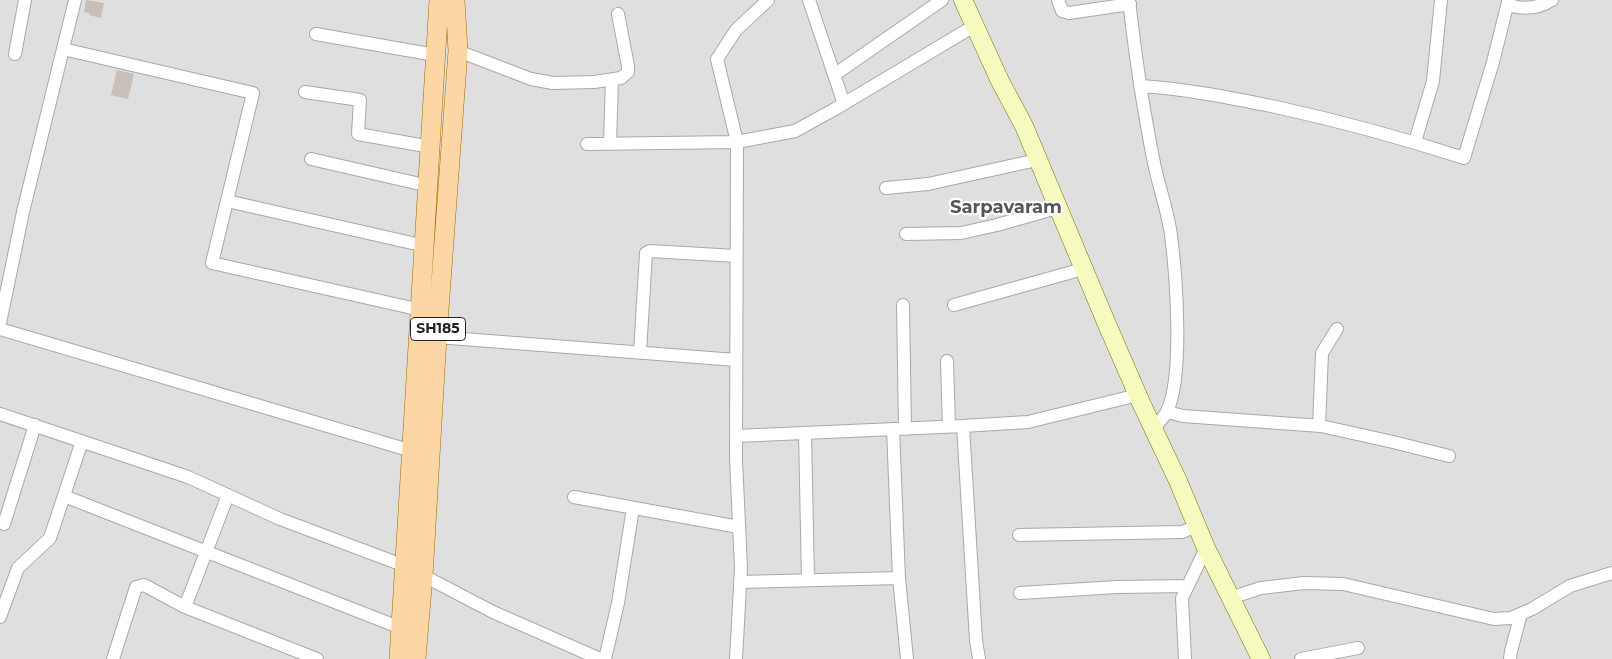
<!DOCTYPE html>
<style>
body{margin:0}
canvas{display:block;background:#f2efe9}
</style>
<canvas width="1612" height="659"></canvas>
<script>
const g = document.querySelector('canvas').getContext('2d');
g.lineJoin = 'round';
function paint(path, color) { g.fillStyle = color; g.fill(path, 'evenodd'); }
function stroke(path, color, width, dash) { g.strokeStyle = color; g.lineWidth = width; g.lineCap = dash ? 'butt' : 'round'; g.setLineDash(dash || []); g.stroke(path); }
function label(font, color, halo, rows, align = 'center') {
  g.font = font + ' Montserrat,sans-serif'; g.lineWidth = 4.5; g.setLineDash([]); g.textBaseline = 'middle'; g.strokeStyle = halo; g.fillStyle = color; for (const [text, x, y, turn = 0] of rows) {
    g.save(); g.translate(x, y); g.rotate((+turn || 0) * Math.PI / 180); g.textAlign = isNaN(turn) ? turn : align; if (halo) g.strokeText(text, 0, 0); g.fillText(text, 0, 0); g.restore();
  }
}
const residential = new Path2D(`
 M0,0H1612V659H0Z`);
const building = new Path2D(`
 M86,0L104,3L101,18L89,15V13L84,12Z
 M117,70L134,74L128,99L111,95Z`);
const street = new Path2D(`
 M809,0L844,104
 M1058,0L1062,11L1069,13L1130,4
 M1129,0C1133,36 1138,73 1144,109C1148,130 1151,151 1156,172C1161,193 1168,213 1171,235C1176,274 1184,377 1167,411C1164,418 1158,423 1153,429
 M1508,0L1512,6C1527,10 1539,8 1552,0
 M316,34L435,55
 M63,49L253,93L212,263L421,310
 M458,51L531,79L553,83L594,82L621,78L628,72V66L618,14
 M15,54L25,0
 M834,75L942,0
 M1141,86C1187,89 1232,98 1276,107C1340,121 1402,138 1464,158L1493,62L1508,2
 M305,92L360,100L358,134L431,147
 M1415,142L1433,81L1441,0
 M587,144L737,142L795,131L835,109L974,26
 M610,144L612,79
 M311,159L429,186
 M886,188L928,184L1037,160
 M227,201L425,246
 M906,234L961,233L997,225L1057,208
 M903,305L905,429
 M954,305L1083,269
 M0,323L23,212L75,0
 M0,329L412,451
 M437,337L736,360
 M640,352L646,253L650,251L736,256
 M947,361L949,427
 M1167,412L1183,416L1321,426L1393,442L1449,456
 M0,414L188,477L280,519L405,566L493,612L600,659
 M963,426L1028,422L1138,395
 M1319,426L1322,353L1337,329
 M893,429L899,578
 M805,433L808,580
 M736,436L963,426L976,640L979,659
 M228,495L185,607L317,659
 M64,496L401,628
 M574,497L739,527
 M4,524L35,425
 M1019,535L1182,532L1197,526
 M740,582L899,578L907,659
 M1020,593L1117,587L1188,586
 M1230,598L1261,588L1304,583L1343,584L1494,619L1511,618L1532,609L1570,586L1612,573
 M0,617L18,568L50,538L82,441
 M113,659L136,587L144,585L185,607
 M605,659L618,603L633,508
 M736,659L741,568L736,459L737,142L717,59L736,30L768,0
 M1185,659L1182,598L1206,548
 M1301,659L1358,648
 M1510,659L1511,651L1521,614`);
const secondary = new Path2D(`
 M963,0L1000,81L1024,126L1106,322L1143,407L1178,481L1206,548L1261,659`);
const primary = new Path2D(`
 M399,659L439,0
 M416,659L423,576L437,337L458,51L455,0`);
const shields = [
 [438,329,55]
];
const shieldNames = [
 ["SH185",438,329]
];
const quarterNames = [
 ["Sarpavaram",1006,208]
];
paint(residential, '#e0dfdf');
paint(building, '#c7bfb8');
stroke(street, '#a9a9a9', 14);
stroke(secondary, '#707d05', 19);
stroke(primary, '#a06b00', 20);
stroke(street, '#fff', 12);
stroke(secondary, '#f7fabf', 18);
stroke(primary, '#fcd6a4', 19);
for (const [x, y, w] of shields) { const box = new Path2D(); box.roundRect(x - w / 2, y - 11.5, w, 23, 4); g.fillStyle = '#fff'; g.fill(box); stroke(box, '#222', 1); }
label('bold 14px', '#222', null, shieldNames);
label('bold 18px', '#555', '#fff', quarterNames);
</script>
